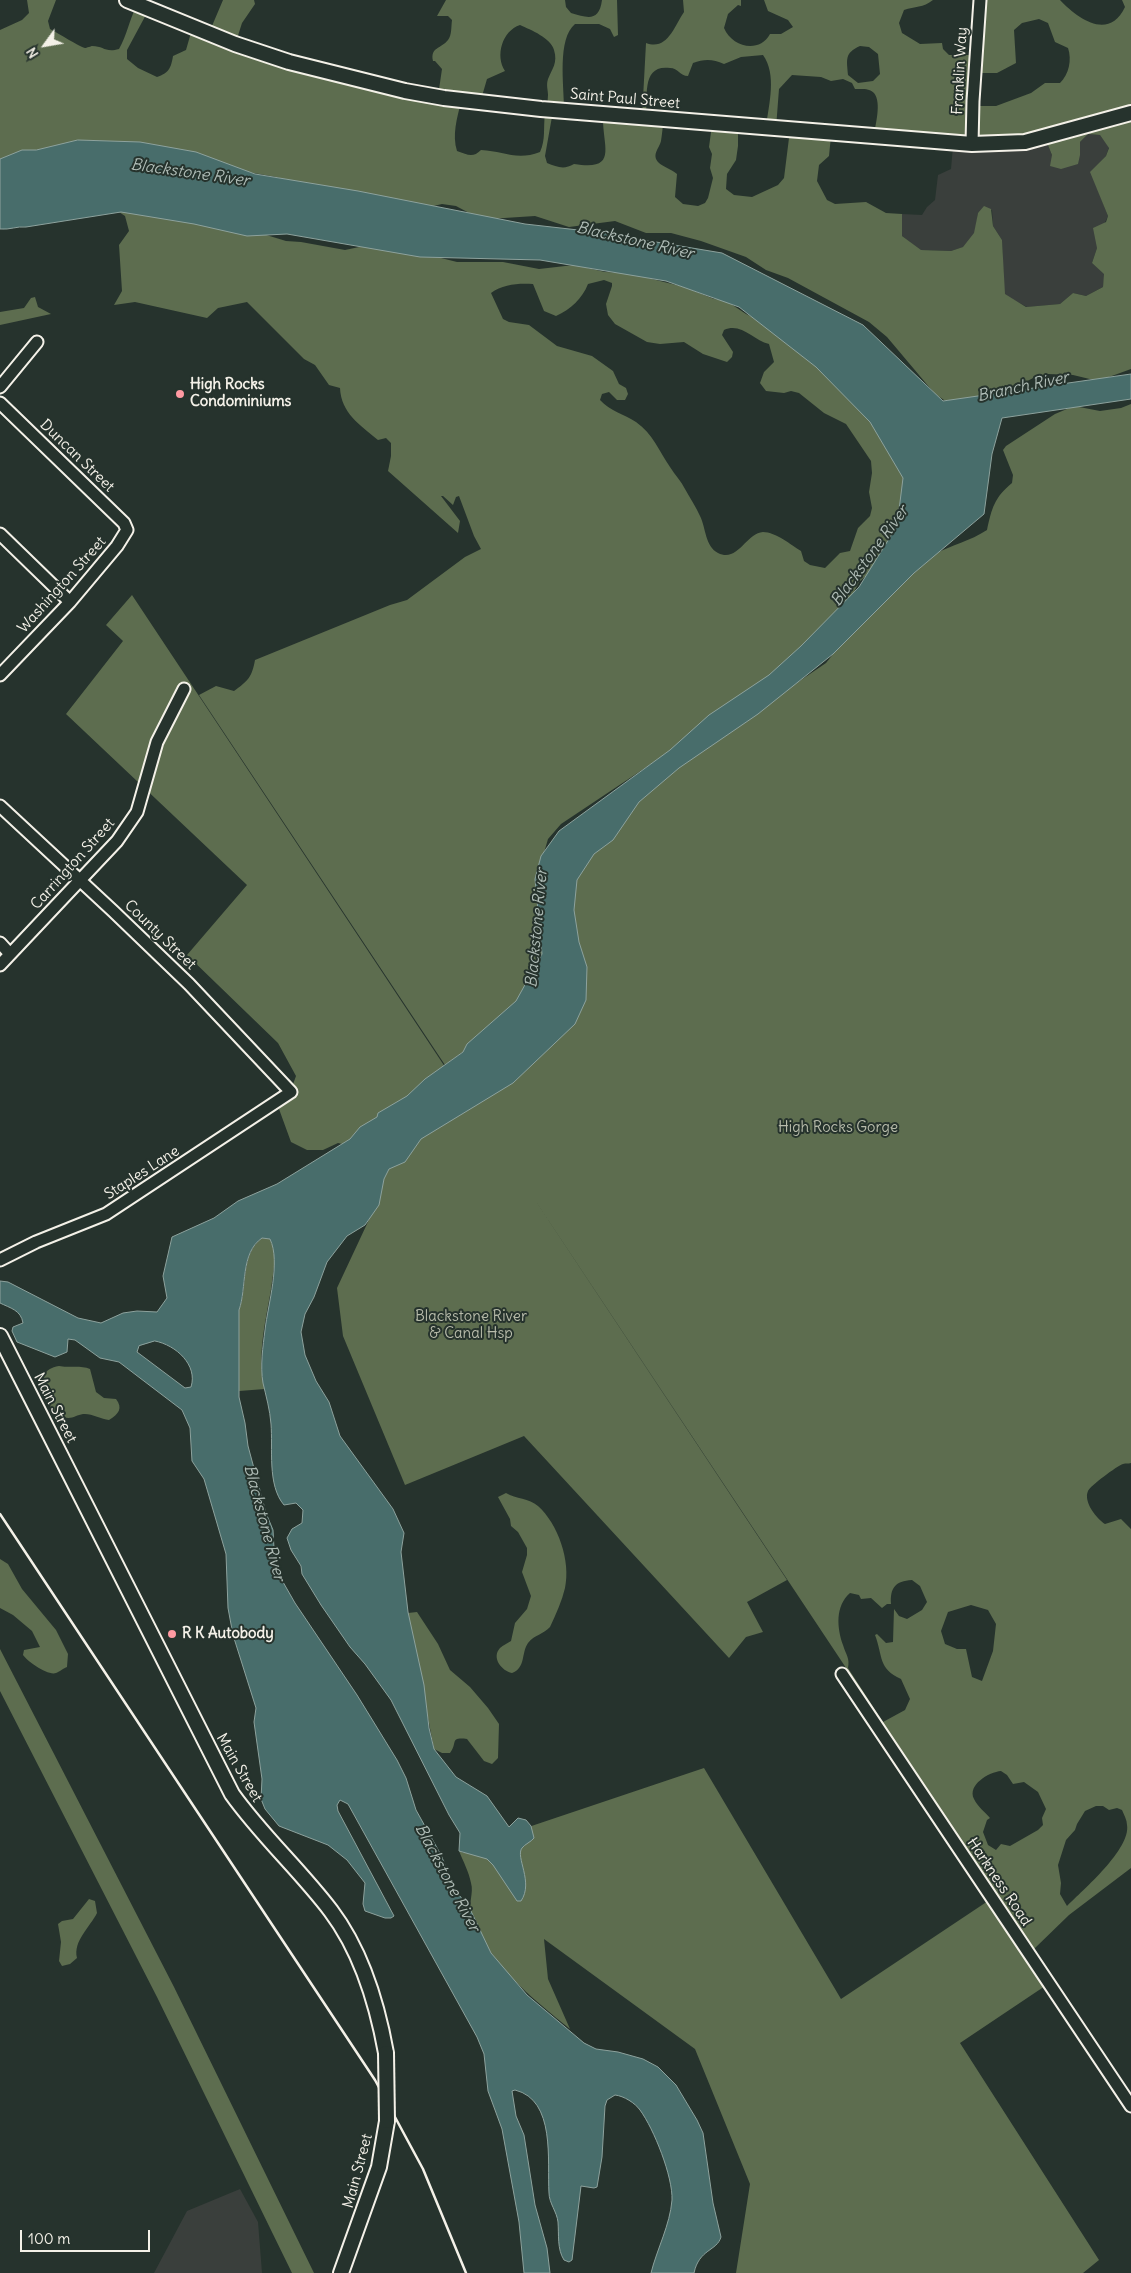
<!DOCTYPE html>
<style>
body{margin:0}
#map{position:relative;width:1131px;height:2273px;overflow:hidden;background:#26332d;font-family:Delius,sans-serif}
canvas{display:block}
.north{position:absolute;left:20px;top:20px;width:50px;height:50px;-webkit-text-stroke:4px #26332d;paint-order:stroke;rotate:238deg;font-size:14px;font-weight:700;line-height:20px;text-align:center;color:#f4f1e8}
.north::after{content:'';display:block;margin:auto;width:18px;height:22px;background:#f4f1e8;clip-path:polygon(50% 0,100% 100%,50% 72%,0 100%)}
.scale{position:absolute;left:20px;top:2230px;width:130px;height:22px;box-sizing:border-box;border:2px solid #f4f1e8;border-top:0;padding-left:6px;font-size:15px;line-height:18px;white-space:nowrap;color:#f4f1e8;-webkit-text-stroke:4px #26332d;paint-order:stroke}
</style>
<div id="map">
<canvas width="1131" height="2273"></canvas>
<div class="north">N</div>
<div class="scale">100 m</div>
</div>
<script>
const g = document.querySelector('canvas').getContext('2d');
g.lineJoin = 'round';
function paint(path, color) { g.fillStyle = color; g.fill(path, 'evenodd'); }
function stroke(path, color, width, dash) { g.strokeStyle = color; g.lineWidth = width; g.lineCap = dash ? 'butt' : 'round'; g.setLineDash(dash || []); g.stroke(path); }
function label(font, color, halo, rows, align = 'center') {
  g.font = font + ' Delius,sans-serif'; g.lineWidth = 4; g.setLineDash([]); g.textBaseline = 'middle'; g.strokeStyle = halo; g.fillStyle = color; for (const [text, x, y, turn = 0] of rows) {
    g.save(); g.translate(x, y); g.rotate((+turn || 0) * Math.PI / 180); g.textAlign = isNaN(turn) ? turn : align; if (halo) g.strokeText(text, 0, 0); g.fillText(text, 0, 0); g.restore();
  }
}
const built = new Path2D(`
 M1088,134L1100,135L1109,147L1106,156L1091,172L1108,216L1097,239V248L1092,263L1105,274L1103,287L1086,296L1073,293L1060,304L1027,307L1004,295L1002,240L993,226L992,210L978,213L975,233L964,247L951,251L920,250L902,236V214L922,215L927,207L935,200L938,175L951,169L953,146L1045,138L1052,155H1080V142Z
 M240,2189L258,2222L262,2273H154L187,2211Z`);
const green = new Path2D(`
 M27,0H56L48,21L50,29C56,32 82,48 85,48C86,48 92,46 92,46C104,46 105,53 119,49C127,35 129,21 136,7L148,11L127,50V59L138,68L157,77C169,73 171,68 173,56L186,50L192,29L209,33L223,0H254L255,4L242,23L235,45L438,96L442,69L435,61H433C430,47 441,49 448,40C452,35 451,27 452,20L448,16H437L446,0H565L566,7L571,13C588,18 599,22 602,0H617L618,35L614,37L610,29L599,24H575C557,39 564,85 564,108L553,111L545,156L547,163C557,167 564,170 574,164C618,171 603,148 603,119L642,117L646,43C667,51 674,27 684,12L683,0H741V6L738,5L728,14L724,28C732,47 759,54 770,34H781L793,27L788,20L768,11L764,0H933C923,8 915,6 904,10L899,23L902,33L920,44L942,43L943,49L949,55H972L979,0H1060C1078,19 1109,41 1125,7L1122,0H1131V369L1098,381L1073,375L1048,374L1035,377L980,406L944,400L935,394L887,337L869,322L788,278L766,270L746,257L701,241L671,233H646L615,221L569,227L535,216L489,219L471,214L456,206L442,204L425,208L392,198L366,201L276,177L237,170L0,159V30L22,20L29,13ZM1039,19L1048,23L1055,42L1068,48C1072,60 1069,74 1060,83H1045L1031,93L996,106H973L975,73H997L1016,63L1014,30L1022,23ZM520,25C531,30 551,38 554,50C558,63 552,69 548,79C546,85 548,90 548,95C548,102 546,108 545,114C543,128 546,139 540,152C517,161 503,151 481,150C473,158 468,155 457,151C452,135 457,118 461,102L480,103L487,79L505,71C495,56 502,31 520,25ZM860,46L869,47L878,54L880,74L873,81L858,83L848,75C847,60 844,53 860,46ZM763,55C777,75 769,103 766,127L776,128L779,89L792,75L821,77L831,81L843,79L852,83L855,89C861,89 870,88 874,93C882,103 875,125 874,136L1045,138L1052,155L1050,166L1061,169L1078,164L1080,155V142L1088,134L1100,135L1109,148L1106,156L1090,172L1108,216L1106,222L1093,228L1097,248L1092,263L1104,274L1103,287L1086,296L1073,293L1060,304L1026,307L1005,294L1002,240L993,226L991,209L984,206L978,213L974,233L963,247L951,251L921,250L902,236V214L886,213L866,202L835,204L827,200L817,181L819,165L829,156L831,136L790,130L784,178L778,185L752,197L734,195L726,189L727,174L736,160L738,146V127L712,125L709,147L712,154L710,168L713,178L708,198L705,203L698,206L683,204L675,197L677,174C671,169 664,167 659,163C651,155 659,149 661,141C662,134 663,127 663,120L646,116C648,97 641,64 670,68C678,68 680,76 688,76L693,63C704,59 713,59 724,64L741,57Z
 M104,202L171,206L286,241L301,242L345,250L364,246L433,256L457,262H503L539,269L574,265L605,272L628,273L684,287L714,299L725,300L746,314L765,323L810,358L869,414L908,470L901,515L893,522L889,546L880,564L859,582L847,606L776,675L736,699L663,756L561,824L548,839L536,880L550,968L482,1038L445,1065L199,695L216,686L234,691C248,681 252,677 255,660L390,605L407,600L465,557L481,549L474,536L459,496L456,497L453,505L443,496H441L460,521L458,533L388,471L391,456V443L386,438L378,440C360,425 341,413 340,388L329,385L315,365L304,359L247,302L218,308L207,318L135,302L114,305L122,291L119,245L129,231L125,216ZM604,280L612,283V286L606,304L608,315L615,324L647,342L660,344L684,342L703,354L727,362L732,357L733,352L722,335L724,330C741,322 753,340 769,344L774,362L764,372L760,383L766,391L784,393L791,391L799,393L824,413L846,424L871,461L872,473L869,492L872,508L870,516L858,528L850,551L840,553L825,568L810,565L804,561L801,551C791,545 776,532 763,532C746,533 738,563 718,553C705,546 706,528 700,516C696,507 690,498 685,489C681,481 675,475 670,467C659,451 653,434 636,422C624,414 610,411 600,400L602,394L609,392L617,400H625L628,394L626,388L619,384L613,371L592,356L557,346L529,325L509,322L503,319L491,293C503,284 519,283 533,284L544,311L556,316C571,309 582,299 588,284Z
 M35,297L38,307L51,314L0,325V312L24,308L31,298Z
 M1131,404V1463C1128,1464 1126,1463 1123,1464C1117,1466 1090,1486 1088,1491C1083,1502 1097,1519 1105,1524L1121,1519L1131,1529V1868L1069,1915L1034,1949L1054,1980L960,2043L1099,2260L1083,2273H736L750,2184L695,2049L544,1939L548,1979L570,2029C531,1997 488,1964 471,1914C468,1904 474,1893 471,1883C469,1872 463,1861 459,1851L464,1853L463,1849L704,1768L841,1999L997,1895L529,1191L787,1580L747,1602L763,1632L746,1637L729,1658L524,1436L405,1485L343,1336L337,1288L381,1194L386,1153L571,940V845L732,727L826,663L857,624L935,554C952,545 970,541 987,530C992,508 994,498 1012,483L1013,475L1003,450L1006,446L1055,414L1074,406L1100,411L1121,408ZM912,1580L920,1586L927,1602L922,1610L907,1619L899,1616L894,1609L893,1642L886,1643L877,1634L875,1635C883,1656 878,1669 901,1679L910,1699L905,1710L883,1722L848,1668C850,1658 846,1655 843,1645C837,1628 835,1606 850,1593L859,1595L861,1599L871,1598L882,1608L887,1604H891C890,1588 895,1581 912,1580ZM971,1605L988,1610L996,1624L993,1651L982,1681L972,1677L966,1649H957L945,1644L941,1631L948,1612ZM1001,1771L1007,1775L1013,1784L1024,1782L1038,1792L1046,1809L1042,1818L1043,1825L1038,1830L1010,1846L1001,1844L996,1850L988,1845L983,1832L987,1820L990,1818C985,1812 977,1806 974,1799C967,1785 989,1772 1001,1771ZM1096,1806H1103L1109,1810L1117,1808L1122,1810C1124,1815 1127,1820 1127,1825C1131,1849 1083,1890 1067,1906L1060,1894L1061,1883L1058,1865L1066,1840L1075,1830L1077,1824L1085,1811Z
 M132,595L453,1079L363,1149L338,1143L323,1150H307L291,1142L279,1109L287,1101L296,1076L278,1043L187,955L247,885L66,714L123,641L106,625Z
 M262,1238L270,1239C278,1255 273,1272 271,1289C266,1320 256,1358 265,1389L239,1391V1310C248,1287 240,1254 262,1238Z
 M59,1366C70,1368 81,1365 90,1369L96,1392L104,1398L116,1399C123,1408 119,1414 109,1420C101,1419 91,1413 83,1414C76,1415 71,1420 64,1417C44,1409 28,1371 59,1366Z
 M506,1493C516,1499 529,1498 538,1506C558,1524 571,1561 565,1588C562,1601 556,1614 550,1627C544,1634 534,1635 528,1643C521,1653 526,1668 512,1673C502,1671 491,1658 500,1648C503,1645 508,1643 511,1641L515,1623L527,1609L531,1596L522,1572L527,1555V1548L518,1532L511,1526L510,1519L498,1497Z
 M0,1559L8,1564L22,1589L56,1630L68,1654L67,1667C64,1668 59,1672 56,1673C48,1676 27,1661 23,1655L24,1650L40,1647L32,1631L13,1615L0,1608Z
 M417,1612L438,1644L450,1670L470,1687L488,1708L499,1724L498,1758L492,1764L484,1761L467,1739C449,1737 458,1743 450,1753H442L434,1749L408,1613Z
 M0,1649L174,1987L314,2273H292L157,1997L0,1691Z
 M89,1899L95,1901L97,1913C90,1927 73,1941 77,1958L70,1964L62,1966L59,1961L61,1942L58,1924L62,1921L73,1919Z`);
const water = new Path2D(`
 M78,140L140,142L196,152L255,174L358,191L525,224L596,232L722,253L863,325L943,401L1131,374V399L1002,418L992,454L984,514L914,573L833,654L758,714L679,768L639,802L613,840L594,854L577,880L574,910L579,942L587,967L586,1000L575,1024L513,1083L421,1139L405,1162L389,1169L384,1179L379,1205L365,1225L347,1236L327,1262L314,1297L305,1314L301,1332L305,1355L316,1381L329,1402L340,1436L393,1509L404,1533L401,1552L408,1612L424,1685L429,1728L434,1749L456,1777L487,1796L509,1827L518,1818L526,1820L531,1826L534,1838C531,1842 525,1844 522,1848C515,1857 534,1882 521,1901H517L493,1865L487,1859L459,1851L460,1833L449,1815L391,1700L365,1664L350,1647L321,1605L302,1574L301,1566L291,1550L287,1538L292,1529L302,1523L303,1510L296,1503L284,1505C267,1485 273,1448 271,1424C270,1410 266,1396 263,1383C260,1366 263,1346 265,1330C268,1304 281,1262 270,1239L262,1238C240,1253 247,1288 239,1310V1397L245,1423L248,1446L266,1513L273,1530L275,1568L295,1603L357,1695L397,1760L406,1778L416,1810L441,1855L456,1891L470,1909L491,1953L527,1995L584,2043L596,2049L618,2052L643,2059L658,2067L676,2085L697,2120L703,2133L713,2203L721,2237C717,2251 699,2249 694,2273H651C657,2249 670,2225 672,2200C673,2177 654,2129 640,2110C635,2103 624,2096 615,2095L607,2100L605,2106L602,2157L597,2187L594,2188L581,2186L572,2260L569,2262L564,2260C557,2249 559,2235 558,2222C557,2212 549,2203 549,2193C547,2161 556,2100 515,2090L512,2091L516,2116L524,2135L535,2205L547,2248L550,2273H524L519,2222L502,2129L488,2091L484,2054L477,2037L348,1804L340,1800L337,1805L338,1811L394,1916L391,1918H385L365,1911L363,1904L365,1883L347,1860L328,1845L279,1826L265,1809L261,1799L262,1779L254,1722L256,1708L233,1635L228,1608L226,1554L204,1479L192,1461L190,1428L182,1410L119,1362L100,1358L75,1340L68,1339L67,1352L55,1357L17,1342L12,1331L13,1327L23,1323C21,1310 10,1308 0,1303V1281L8,1282L78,1318L101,1323L123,1313L137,1311L157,1312L167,1298L163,1276L172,1237L214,1218L238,1201L277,1184L350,1139L360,1127L377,1117L378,1113L407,1096L425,1079L463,1052L467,1044L516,1001L542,954L535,879L541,856L559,831L670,750L709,715L769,675L801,646L859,587L897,526L903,478L870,422L816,367L739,307L666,281L540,260L420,257L287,234L247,236L194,224L121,212L26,227C17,226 10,230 0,229V159L22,150H36ZM155,1341C176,1345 198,1365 191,1387L185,1388L137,1352L139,1346Z`);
const minor = new Path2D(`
 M972,144L973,101L980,0
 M0,387L37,342
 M0,403L124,523L127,530L117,546L70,602L0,675
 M0,534L70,602
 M0,806L113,911L189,984L291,1092L106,1214L36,1242L0,1260
 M0,943L10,954
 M0,965L117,841L137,812L157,742L184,689
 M842,1674L1131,2106`);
const major = new Path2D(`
 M127,0L235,44L289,62L405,91L444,98L541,109L972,144L1025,142L1131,113
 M0,1336L232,1794C262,1836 300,1870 331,1911C362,1952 377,2003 386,2053
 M341,2273L379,2167L387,2121`);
const rail = new Path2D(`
 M0,1514L375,2080L423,2169L466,2273`);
const majorBridge = new Path2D(`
 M386,2053L387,2121`);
const markers = [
 [180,394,5,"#ff9aa2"],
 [172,1634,5,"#ff9aa2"]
];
const streetNames = [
 ["Franklin Way",960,71,-87],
 ["Saint Paul Street",625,99,5],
 ["Duncan Street",77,456,44],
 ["Washington Street",62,585,-48],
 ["Carrington Street",73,864,-48],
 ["County Street",160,935,44],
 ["Staples Lane",142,1173,-33],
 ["Main Street",55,1408,63],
 ["Main Street",239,1768,60],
 ["Harkness Road",999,1882,56],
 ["Main Street",358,2171,-75]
];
const poiNames = [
 ["High Rocks",190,385],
 ["Condominiums",190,402],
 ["R K Autobody",182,1634]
];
const parkNames = [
 ["High Rocks Gorge",838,1128],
 ["Blackstone River",471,1317],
 ["& Canal Hsp",471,1334]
];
const waterNames = [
 ["Blackstone River",190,173,8],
 ["Blackstone River",635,241,13],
 ["Branch River",1023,387,-12],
 ["Blackstone River",870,556,-54],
 ["Blackstone River",537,928,-85],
 ["Blackstone River",264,1523,75],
 ["Blackstone River",447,1878,62]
];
paint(built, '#3a3f3c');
paint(green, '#5d6d4f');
paint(water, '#486d6b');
stroke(water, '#8da29d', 1);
stroke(minor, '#f4f1e8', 15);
stroke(major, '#f4f1e8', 18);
stroke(minor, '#26332d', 11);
stroke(major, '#26332d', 14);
stroke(rail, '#f4f1e8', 2.5);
stroke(majorBridge, '#f4f1e8', 18, []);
stroke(majorBridge, '#26332d', 14);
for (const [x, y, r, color] of markers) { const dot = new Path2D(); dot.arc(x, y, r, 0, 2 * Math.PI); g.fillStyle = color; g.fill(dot); stroke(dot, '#26332d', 2); }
label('15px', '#f4f1e8', '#26332d', streetNames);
label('bold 15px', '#f4f1e8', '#26332d', poiNames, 'left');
label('15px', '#b8bcab', '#26332d', parkNames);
label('italic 16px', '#afbcb6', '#26332d', waterNames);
</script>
